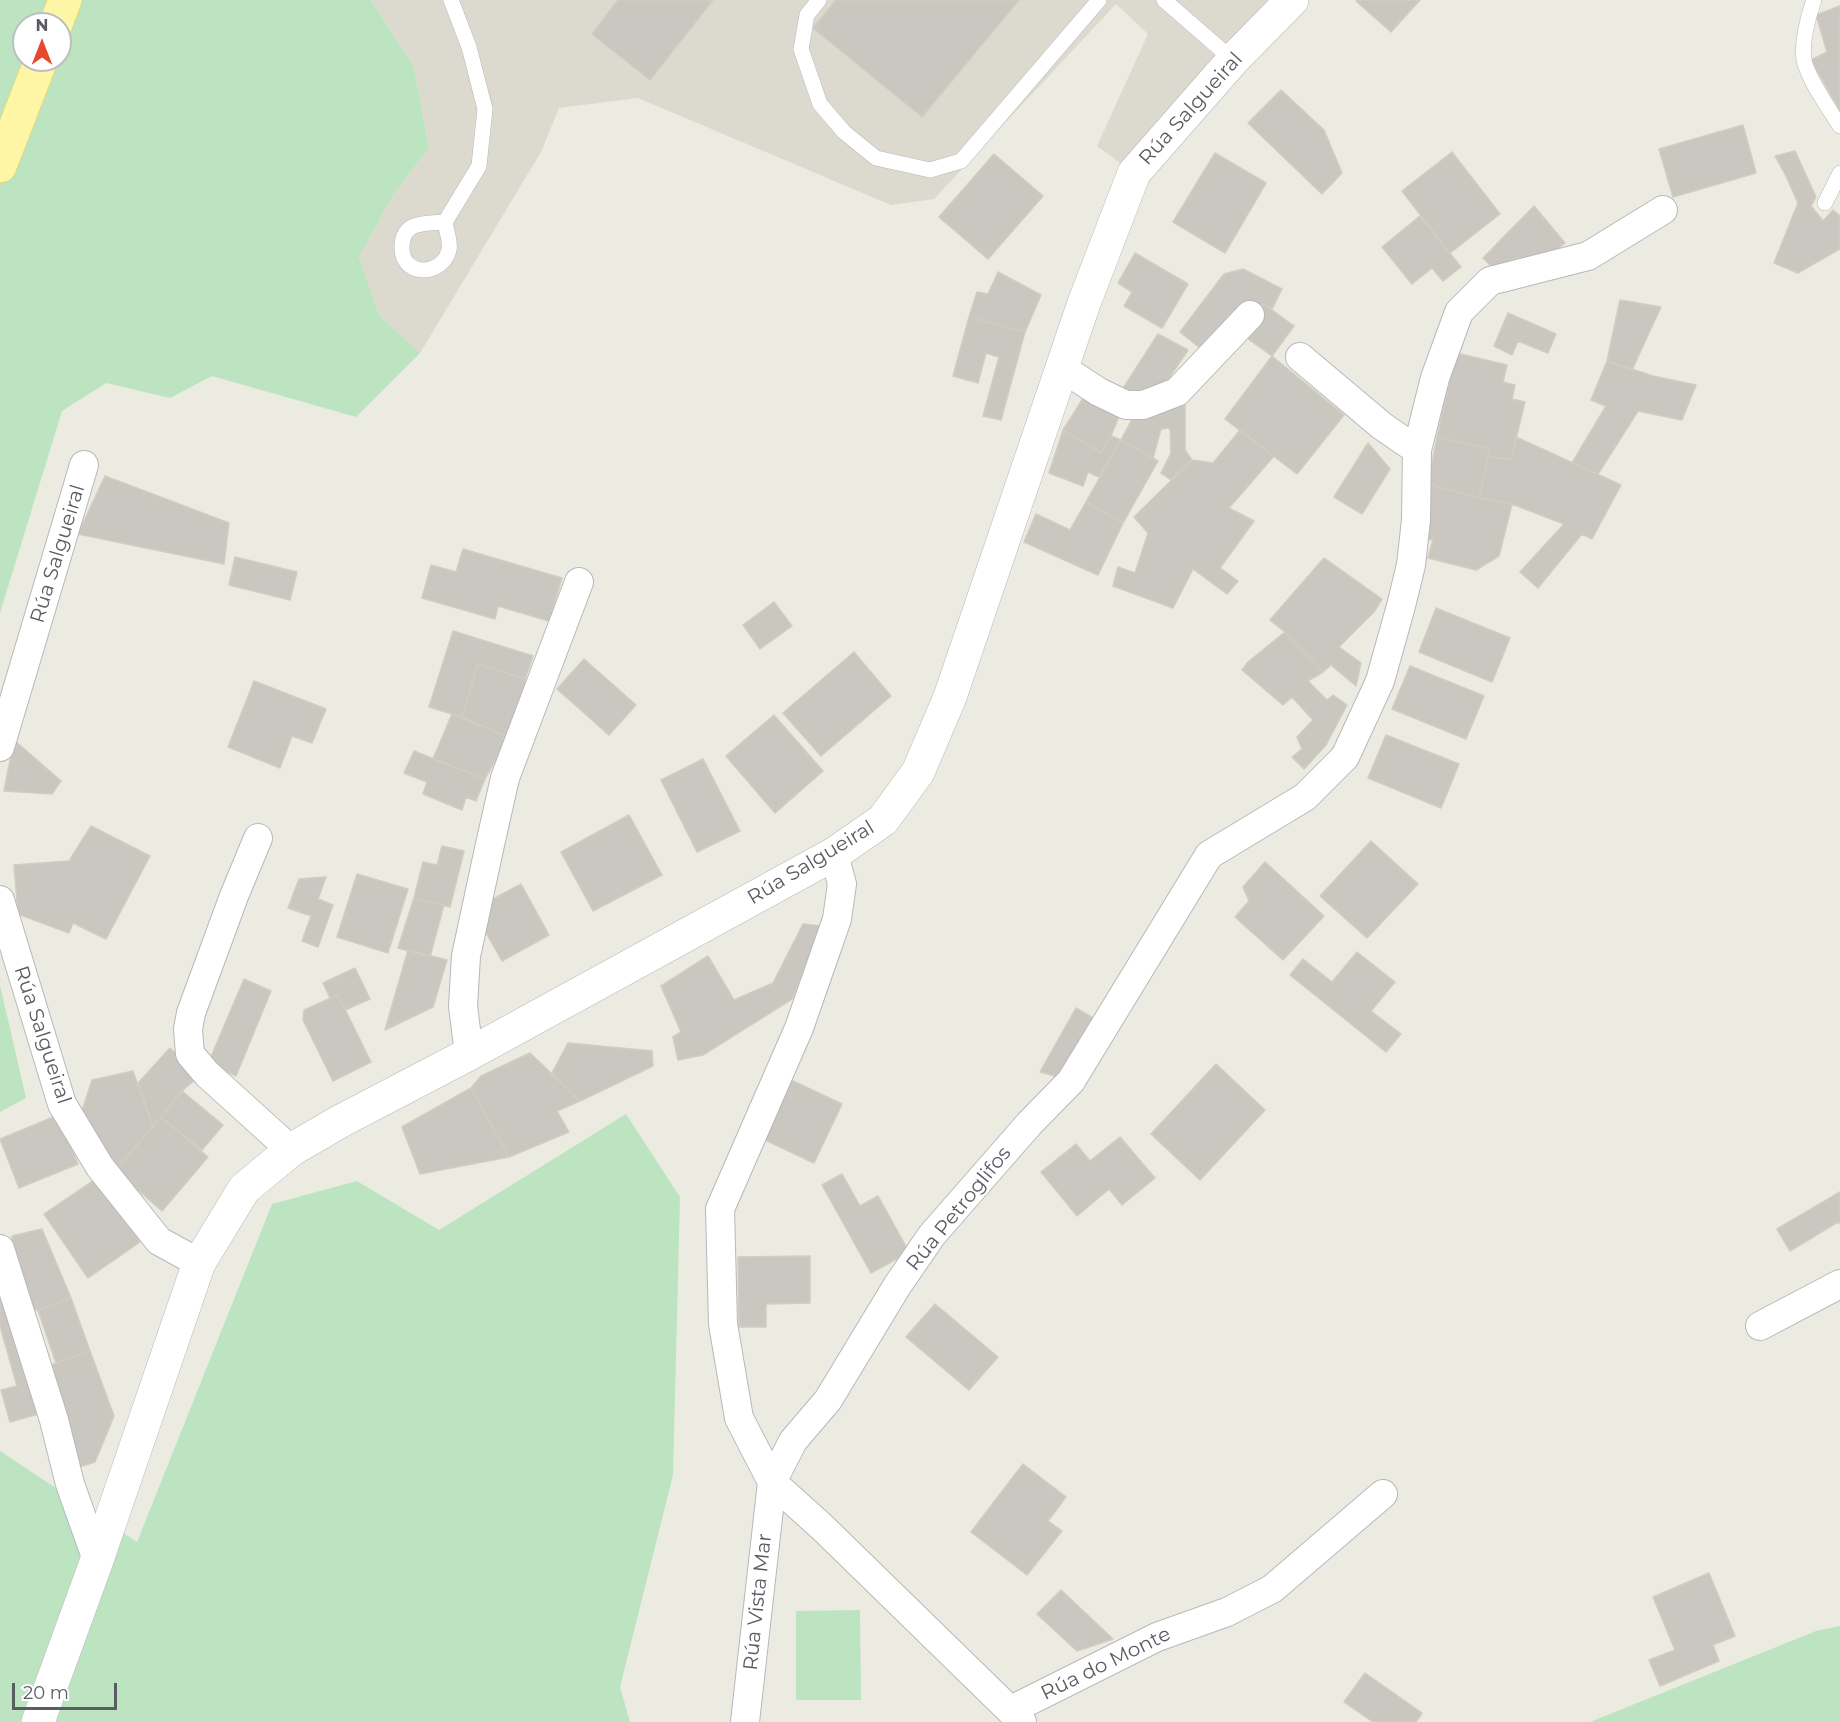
<!DOCTYPE html>
<meta charset="utf-8">
<style>
body{margin:0}
#map{position:relative;width:1840px;height:1722px;overflow:hidden;background:#ecebe1;font-family:Montserrat,sans-serif}
canvas{display:block}
.north{position:absolute;left:12px;top:12px;width:60px;height:60px;box-sizing:border-box;background:#fff;border:2px solid #bdbec0;border-radius:50%;rotate:0deg;font-size:16px;font-weight:700;line-height:24px;text-align:center;color:#595c62}
.north::after{content:'';display:block;margin:auto;width:21px;height:27px;background:#e7492c;clip-path:polygon(50% 0,100% 100%,50% 72%,0 100%)}
.scale{position:absolute;left:12px;top:1683px;width:105px;height:27px;box-sizing:border-box;border:3px solid #595c62;border-top:0;padding-left:8px;font-size:18px;line-height:21px;white-space:nowrap;color:#595c62;-webkit-text-stroke:4px #fff;paint-order:stroke}
</style>
<div id="map">
<canvas width="1840" height="1722"></canvas>
<div class="north">N</div>
<div class="scale">20 m</div>
</div>
<script>
const g = document.querySelector('canvas').getContext('2d');
g.lineJoin = 'round';
function paint(path, color) { g.fillStyle = color; g.fill(path, 'evenodd'); }
function stroke(path, color, width, dash) { g.strokeStyle = color; g.lineWidth = width; g.lineCap = dash ? 'butt' : 'round'; g.setLineDash(dash || []); g.stroke(path); }
function label(font, color, halo, rows, align = 'center') {
  g.font = font + ' Montserrat,sans-serif'; g.lineWidth = 4.5; g.setLineDash([]); g.textBaseline = 'middle'; g.strokeStyle = halo; g.fillStyle = color; for (const [text, x, y, turn = 0] of rows) {
    g.save(); g.translate(x, y); g.rotate((+turn || 0) * Math.PI / 180); g.textAlign = isNaN(turn) ? turn : align; if (halo) g.strokeText(text, 0, 0); g.fillText(text, 0, 0); g.restore();
  }
}
const education = new Path2D(`
 M371,0H1292L1134,173L1097,146L1148,34L1116,4L934,199L891,205L638,98L559,108L541,152L420,353L379,315L359,257L395,192L429,148L414,67Z`);
const green = new Path2D(`
 M0,0H371L414,67L429,148L395,192L359,257L379,315L420,353L356,417L212,376L170,398L106,383L62,411L0,613ZM24,24H60V60H24Z
 M0,985L26,1098L0,1112Z
 M626,1114L680,1197L673,1475L620,1687L630,1722H0V1451L137,1542L272,1204L357,1181L439,1230Z
 M860,1610L861,1700H796V1611Z
 M1840,1626V1722H1590L1816,1631Z`);
const building = new Path2D(`
 M618,0H713L650,80L592,34Z
 M836,0H1019L922,117L813,28Z
 M1357,0H1420L1391,32L1356,1Z
 M1840,6V111L1811,60L1827,52L1816,15Z
 M1281,90L1324,130L1342,173L1322,194L1248,123Z
 M1743,125L1756,173L1673,197L1659,149Z
 M1795,151L1816,197L1811,206L1823,221L1833,210L1840,216V249L1798,273L1774,263L1798,203L1786,176L1775,156Z
 M1452,152L1500,214L1450,253L1402,191Z
 M1215,153L1266,183L1225,253L1173,222Z
 M994,154L1043,196L988,259L939,217Z
 M1534,206L1565,243L1546,258H1516L1493,268L1483,258Z
 M1420,216L1461,267L1443,281L1432,268L1412,284L1382,247Z
 M1135,253L1188,284L1162,328L1124,306L1132,292L1118,283Z
 M1243,269L1282,289L1272,309L1264,304L1228,322L1205,352L1180,332L1224,274Z
 M998,272L1041,295L1025,332L969,317L977,292L988,294Z
 M1620,300L1661,307L1632,370L1607,361Z
 M1264,304L1294,326L1272,356L1241,334Z
 M1508,313L1556,334L1548,353L1518,341L1512,355L1494,346Z
 M969,317L1025,332L1001,420L983,416L999,357L986,353L978,383L953,376Z
 M1158,334L1188,350L1159,393L1122,390Z
 M1456,353L1507,365L1503,382L1515,385L1512,399L1525,402L1511,460L1488,456L1490,449L1437,437Z
 M1272,356L1344,415L1297,474L1225,419Z
 M1607,361L1653,376L1696,385L1682,420L1638,411L1598,474L1572,463L1606,406L1591,400Z
 M1087,392L1122,409L1111,436L1101,453L1063,430Z
 M1185,402V450L1192,460L1171,480L1161,473L1171,453L1170,428L1161,429L1153,458L1121,440L1131,421L1152,408Z
 M1063,430L1101,453L1111,436L1121,440L1099,477L1088,472L1083,486L1049,473Z
 M1240,430L1274,456L1229,508L1254,521L1220,568L1238,581L1227,594L1193,569L1173,608L1113,586L1118,567L1135,573L1148,533L1134,517L1192,460L1213,463Z
 M1437,437L1490,449L1479,498L1428,484Z
 M1516,437L1621,485L1592,539L1582,534L1538,588L1520,572L1564,524L1512,504L1479,498L1488,456L1511,460Z
 M1121,440L1158,461L1123,523L1086,502Z
 M1368,443L1390,469L1362,514L1334,497Z
 M105,476L229,523L224,564L78,534Z
 M1428,484L1479,498L1512,504L1499,556L1476,570L1428,558L1433,540L1423,538Z
 M1086,502L1123,523L1098,575L1024,542L1036,514L1070,530Z
 M463,549L562,578L549,621L498,606L495,619L422,598L431,565L456,572Z
 M235,557L297,572L290,600L229,585Z
 M1324,558L1382,599L1374,612L1339,647L1361,663L1356,686L1331,665L1323,672L1285,632L1270,620Z
 M774,602L792,626L760,649L743,625Z
 M1436,608L1510,638L1492,682L1419,652Z
 M453,631L533,656L525,679L478,664L462,717L429,707Z
 M1285,632L1323,672L1308,681L1327,700L1333,695L1347,705L1326,745L1304,769L1292,757L1302,749L1297,737L1313,720L1292,697L1283,705L1242,670L1248,662Z
 M854,652L891,696L821,756L783,713Z
 M584,659L636,705L609,735L557,689Z
 M478,664L525,679L528,689L508,737L462,717Z
 M1410,666L1484,696L1466,739L1392,709Z
 M254,681L326,709L312,743L292,736L280,768L228,747Z
 M452,714L508,737L485,779L433,759Z
 M774,715L823,771L775,813L726,756Z
 M1386,735L1459,764L1441,808L1368,778Z
 M14,740L61,781L52,794L4,791Z
 M414,751L485,779L476,801L466,797L462,810L423,794L427,782L404,773Z
 M703,759L740,831L697,852L661,780Z
 M629,815L662,875L593,911L561,852Z
 M91,826L150,856L106,939L73,923L69,933L18,914L14,865L69,861Z
 M1371,841L1418,884L1367,938L1320,896Z
 M442,846L464,851L450,907L414,898L423,862L437,865Z
 M1265,862L1324,916L1283,960L1235,917L1249,901L1243,887Z
 M357,874L408,889L388,953L337,937Z
 M326,877L318,899L333,905L318,947L302,941L311,916L288,908L299,879Z
 M521,884L549,935L502,961L480,922L484,904Z
 M414,898L444,905L430,957L398,948Z
 M803,924L822,926L792,999L703,1055L678,1060L673,1037L681,1032L661,986L708,956L734,1000L773,983Z
 M408,950L447,960L433,1007L385,1030Z
 M1357,952L1395,982L1371,1011L1401,1034L1386,1052L1290,975L1303,959L1332,982Z
 M355,968L370,999L345,1010L338,995L330,998L323,983Z
 M244,979L271,991L236,1076L208,1064Z
 M338,995L371,1062L333,1081L303,1020L304,1010Z
 M1076,1008L1093,1018L1059,1077L1040,1072Z
 M568,1043L652,1051L653,1066L580,1101L552,1073Z
 M170,1048L199,1076L182,1091L153,1127L138,1083Z
 M530,1053L580,1101L557,1111L569,1132L509,1157L471,1088L481,1076Z
 M1216,1064L1265,1110L1200,1180L1151,1134Z
 M133,1071L153,1127L115,1170L80,1117L92,1080Z
 M791,1080L842,1104L814,1163L763,1139Z
 M471,1088L509,1157L420,1174L402,1127Z
 M182,1091L223,1125L202,1150L161,1117Z
 M58,1115L78,1164L19,1188L0,1139Z
 M161,1117L208,1157L162,1211L115,1170Z
 M1120,1137L1155,1178L1122,1205L1109,1189L1077,1216L1041,1172L1076,1144L1090,1161Z
 M842,1174L860,1206L878,1196L909,1252L871,1273L822,1185Z
 M97,1178L140,1242L88,1278L44,1214Z
 M1840,1192V1224L1838,1222L1790,1251L1777,1229Z
 M42,1229L71,1298L38,1310H31L14,1263L12,1236Z
 M810,1256V1303L766,1304V1327H739L738,1257Z
 M0,1266L42,1413L10,1422L1,1390L17,1386L0,1326Z
 M71,1298L90,1351L56,1363L38,1310Z
 M935,1304L998,1357L969,1390L906,1337Z
 M90,1351L114,1416L95,1462L79,1467L43,1368Z
 M1023,1464L1066,1497L1048,1521L1062,1531L1027,1575L971,1532Z
 M1709,1573L1735,1636L1713,1645L1719,1661L1660,1686L1649,1660L1675,1650L1653,1597Z
 M1061,1590L1113,1639L1077,1651L1037,1614Z
 M1365,1673L1422,1713L1416,1722H1373L1344,1702Z`);
const lane = new Path2D(`
 M819,0L807,15L801,49L820,104L844,132L876,158L930,170L961,161L1099,0
 M1164,0L1233,60
 M1814,0C1808,16 1800,48 1805,64C1812,85 1828,107 1840,126
 M1825,203L1840,173
 M445,222C435,223 422,222 412,227C400,233 399,255 408,264C423,277 445,267 449,250C451,242 446,230 445,222L479,166L485,109L469,47L451,0`);
const street = new Path2D(`
 M1300,357L1382,426L1417,450
 M1062,368L1099,392L1126,405H1143L1177,392L1250,315
 M0,747L84,465
 M258,838L234,896L191,1013L188,1029L190,1054L207,1074L291,1150
 M834,854L842,884L837,919L799,1028L720,1209L723,1324L739,1418L772,1482L822,1527L1022,1722
 M0,900L62,1104L100,1167L159,1241L199,1263
 M469,1054L463,1006L466,956L489,849L505,778L579,582
 M0,1249L54,1420L70,1484L97,1560
 M1760,1326L1840,1284
 M1011,1710L1157,1637L1227,1612L1272,1589L1383,1494
 M745,1722L772,1482L793,1441L828,1400L897,1286L932,1235L1029,1124L1071,1081L1209,855L1305,797L1345,757L1380,681L1401,606L1411,565L1416,520L1417,450L1435,378L1459,312L1490,281L1588,256L1663,210`);
const secondary = new Path2D(`
 M38,1722L97,1560L199,1263L244,1189L291,1150L339,1122L469,1054L834,854L883,820L918,772L950,697L1084,303L1134,173L1233,60L1292,0`);
const primary = new Path2D(`
 M56,24L65,0
 M0,166L41,60`);
const streetNames = [
 ["Rúa Salgueiral",1191,109,-48],
 ["Rúa Salgueiral",58,554,-73],
 ["Rúa Salgueiral",811,863,-31],
 ["Rúa Salgueiral",42,1035,72],
 ["Rúa Petroglifos",959,1209,-51],
 ["Rúa Vista Mar",758,1602,-84],
 ["Rúa do Monte",1106,1664,-26]
];
paint(education, '#dcdacf');
paint(green, '#bde4c0');
paint(building, '#c9c7c0');
stroke(building, '#d1cdbf', 1.5);
stroke(lane, '#b6b8bd', 16);
stroke(street, '#b6b8bd', 30);
stroke(secondary, '#b6b9bf', 34);
stroke(primary, '#efd057', 34);
stroke(lane, '#fff', 15);
stroke(street, '#fff', 28);
stroke(secondary, '#fff', 33);
stroke(primary, '#fef6a4', 33);
label('20px', '#595c62', '#fff', streetNames);
</script>
